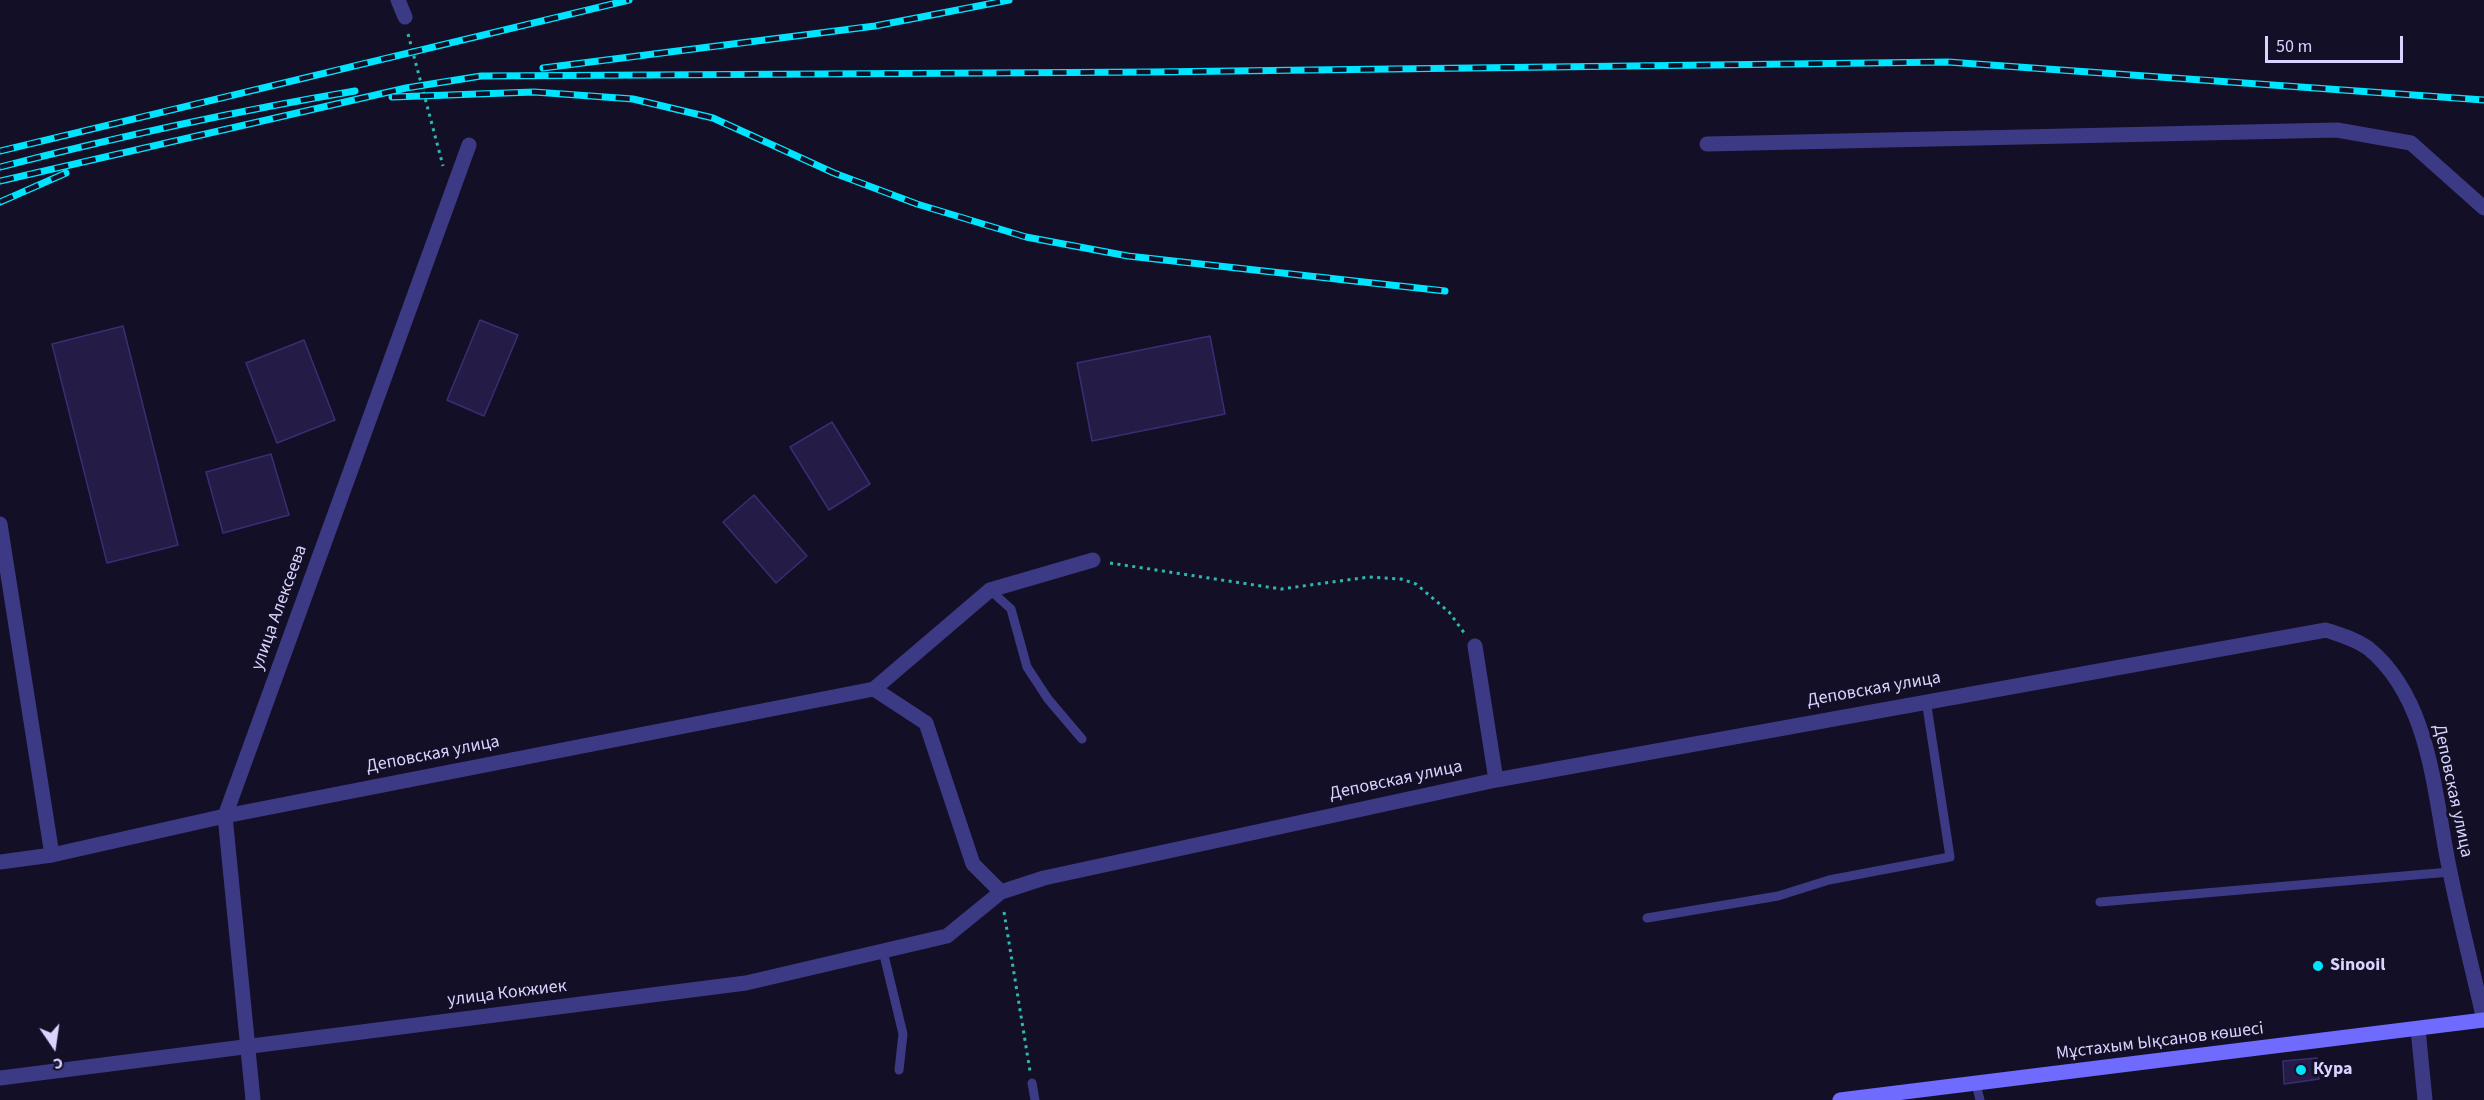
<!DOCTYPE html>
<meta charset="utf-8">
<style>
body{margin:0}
#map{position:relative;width:2484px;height:1100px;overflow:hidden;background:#130f26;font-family:"Source Sans 3",sans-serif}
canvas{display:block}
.north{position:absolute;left:24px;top:1016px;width:60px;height:60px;-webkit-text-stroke:4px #130f26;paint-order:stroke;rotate:167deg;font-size:16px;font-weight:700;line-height:24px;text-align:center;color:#d9d4ff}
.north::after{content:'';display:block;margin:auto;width:21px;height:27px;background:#d9d4ff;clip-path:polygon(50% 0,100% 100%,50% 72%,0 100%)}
.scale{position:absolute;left:2265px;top:36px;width:138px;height:27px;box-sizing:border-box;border:3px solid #d9d4ff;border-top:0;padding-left:8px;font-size:18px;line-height:21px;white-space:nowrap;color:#d9d4ff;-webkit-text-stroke:4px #130f26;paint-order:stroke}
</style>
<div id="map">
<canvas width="2484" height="1100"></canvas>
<div class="north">С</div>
<div class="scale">50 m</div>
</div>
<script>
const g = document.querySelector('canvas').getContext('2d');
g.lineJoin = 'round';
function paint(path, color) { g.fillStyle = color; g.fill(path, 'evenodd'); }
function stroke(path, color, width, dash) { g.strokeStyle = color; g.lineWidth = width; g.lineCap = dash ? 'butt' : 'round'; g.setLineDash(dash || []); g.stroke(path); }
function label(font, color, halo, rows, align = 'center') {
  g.font = font + ' "Source Sans 3",sans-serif'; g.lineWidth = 6; g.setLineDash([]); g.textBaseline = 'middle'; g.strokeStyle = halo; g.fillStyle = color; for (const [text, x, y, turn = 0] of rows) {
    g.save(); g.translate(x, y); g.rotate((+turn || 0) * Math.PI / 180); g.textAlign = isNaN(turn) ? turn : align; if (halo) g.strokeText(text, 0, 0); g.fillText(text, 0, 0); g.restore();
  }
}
const building = new Path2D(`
 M480,320L518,335L484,416L447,400Z
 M123,326L178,545L107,563L52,344Z
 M1210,336L1225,414L1092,441L1077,363Z
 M304,340L335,420L277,443L246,363Z
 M832,422L870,484L829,510L790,447Z
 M271,454L289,515L223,533L206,472Z
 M754,495L807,556L776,583L723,522Z
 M2317,1058L2319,1079L2284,1084L2283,1061Z`);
const path = new Path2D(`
 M408,34L443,166
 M1110,563L1281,589L1369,577L1401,579L1416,584L1449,612L1465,634
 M1004,912L1030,1071`);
const service = new Path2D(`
 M990,590L1011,609L1027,667L1048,699L1082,739
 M2100,902L2450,872
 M1647,918L1778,896L1829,880L1950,857L1926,700
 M883,951L903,1034L899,1070
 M1032,1083L1035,1100
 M1976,1084L1980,1100`);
const minor = new Path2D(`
 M398,0L405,17
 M1707,144L2337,130L2411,143L2484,208
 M0,524L52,855
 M1475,646L1496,780
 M874,689L926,723L973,864L1001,892
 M0,862L52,855L225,816L874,689L990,590L1093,560
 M2418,1029L2425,1100
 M0,1078L746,983L947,936L1001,892L1044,878L1496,780L2326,630C2341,635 2355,639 2368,648C2432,700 2434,798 2450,872C2460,921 2473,971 2484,1020
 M253,1100L225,816L469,145`);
const secondary = new Path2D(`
 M1840,1100L2484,1020`);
const rail = new Path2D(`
 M543,68L875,26L1009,0
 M392,97L534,92L633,99L713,118L834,173L917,204L1026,237L1128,256L1445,291
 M0,151L629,0
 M0,167C117,137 236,111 355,91
 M0,181L406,88L481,76L1152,72L1948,62L2484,100
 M0,202L66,173`);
const markers = [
 [2318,966,6,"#00e5ff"],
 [2301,1070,6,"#00e5ff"]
];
const streetNames = [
 ["улица Алексеева",280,608,-70],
 ["Деповская улица",1874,690,-10],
 ["Деповская улица",433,755,-11],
 ["Деповская улица",1396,781,-12],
 ["Деповская улица",2452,791,78],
 ["улица Кокжиек",507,994,-7],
 ["Мұстахым Ықсанов көшесі",2160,1042,-7]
];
const poiNames = [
 ["Sinooil",2330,966],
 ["Кура",2313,1070]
];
paint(building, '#241b47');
stroke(building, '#3b2d73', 1.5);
stroke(path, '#2fb8b0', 3, [3, 4.5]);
stroke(service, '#3d3a85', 9);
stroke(minor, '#3d3a85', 15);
stroke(secondary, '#6f6bff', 15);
stroke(rail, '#00e5ff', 7);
stroke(rail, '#130f26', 4.5, [14]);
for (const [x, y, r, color] of markers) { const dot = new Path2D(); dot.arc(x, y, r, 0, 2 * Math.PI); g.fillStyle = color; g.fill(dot); stroke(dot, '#130f26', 2); }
label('18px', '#d9d4ff', '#130f26', streetNames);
label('bold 18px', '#d9d4ff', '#130f26', poiNames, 'left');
</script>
